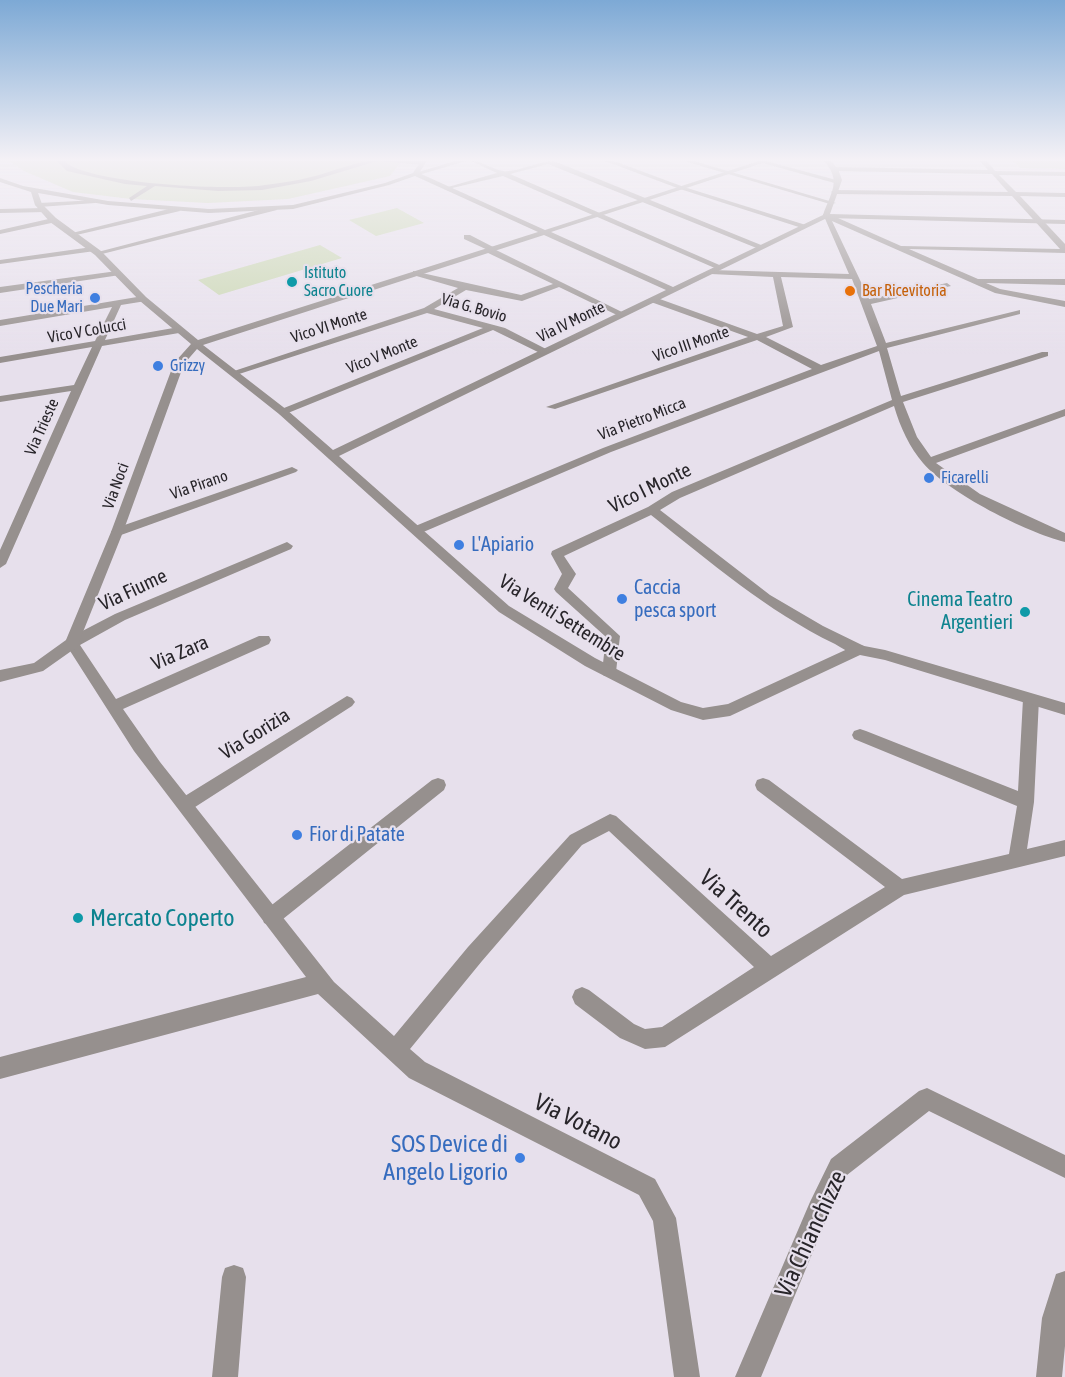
<!DOCTYPE html>
<style>
body{margin:0}
canvas{display:block;background:#e7e0ec}
</style>
<canvas width="1065" height="1377"></canvas>
<script>
const g = document.querySelector('canvas').getContext('2d');
g.lineJoin = 'round';
function paint(path, color) { g.fillStyle = color; g.fill(path, 'evenodd'); }
function stroke(path, color, width, dash) { g.strokeStyle = color; g.lineWidth = width; g.lineCap = dash ? 'butt' : 'round'; g.setLineDash(dash || []); g.stroke(path); }
function label(font, color, halo, rows, align = 'center') {
  g.font = font + ' "Asap Condensed",sans-serif'; g.lineWidth = 4.5; g.setLineDash([]); g.textBaseline = 'middle'; g.strokeStyle = halo; g.fillStyle = color; for (const [text, x, y, turn = 0] of rows) {
    g.save(); g.translate(x, y); g.rotate((+turn || 0) * Math.PI / 180); g.textAlign = isNaN(turn) ? turn : align; if (halo) g.strokeText(text, 0, 0); g.fillText(text, 0, 0); g.restore();
  }
}
const green = new Path2D(`
 M9,161H402L390,176L288,199L208,203L131,199L73,192L24,171Z
 M1013,161H1065V169L1020,168Z
 M397,208L424,223L376,236L349,220Z
 M320,245L342,258L219,295L198,280Z`);
const pedestrian = new Path2D(`
 M57,161H64C87,184 230,191 265,185C280,183 296,181 311,177C332,172 355,161 377,161L311,181L262,190L218,191L155,186L131,201L129,198L147,186L125,184L67,171Z
 M381,161H422L425,163L422,165Z
 M464,235H470L497,249L490,251L464,239Z
 M347,696L352,698L355,702L352,706L192,809L186,811L180,809L178,804L180,799Z
 M438,778L444,780L446,785L444,790L278,923L271,926L264,923L262,917L264,911L432,780Z`);
const minor = new Path2D(`
 M455,161H466L415,176L412,174Z
 M471,161C483,161 491,169 503,171C515,173 539,161 554,161L766,247L759,249L548,164L510,174L724,267L717,269L503,176L448,189V187L497,173Z
 M605,161H614L684,187L809,226L802,228L680,189Z
 M684,161H694L836,203L830,204Z
 M766,161L840,181L841,182L838,184L759,162Z
 M980,161H987L995,171L1065,172V176L999,175L1016,192L1065,193V197L1020,196L1065,244V253L909,249L978,279H1065V285L986,283L1000,289L1065,301V307L995,293L832,221L869,299L947,283L951,286L871,304L886,343L1020,310V314L887,348L901,396L1042,352H1048V356L903,402L917,437L931,457L1065,409V416L936,463L980,494L1065,533V542C1026,532 950,494 923,463C910,448 900,427 894,406L680,498L660,510L770,595L823,626L864,646L866,650L864,654C854,657 844,649 835,644C767,611 710,562 651,515L564,556L576,574L568,588L620,636L616,672L614,676H604L602,672L606,637L556,592L554,589L562,574L551,554L552,551L648,507L672,492L892,400L879,351L611,452L421,533L417,534L411,530L413,527L603,448L812,369L757,340L555,409L546,407L748,337L651,302V298H657L757,334L783,326L773,277L711,274L707,272L711,270L849,274L823,214H829L901,246L1060,249L1012,196L834,194L831,192L834,190L1008,192L992,174L835,171L832,169L835,167L988,170ZM781,277L852,279L877,346L821,365L766,337L793,327Z
 M97,200L95,203L39,207L35,205L39,203Z
 M274,206L277,210L98,255L94,253Z
 M177,207L180,211L72,236L68,234Z
 M43,208L46,212L0,213V209Z
 M53,218L56,222L0,234V230Z
 M92,247L96,249L95,251L0,264V260Z
 M486,248H492L626,314L619,316L559,287L522,301L466,290L434,309L505,328L548,350V354H542L493,330L283,415L279,414V410L483,328L427,313L236,375L228,373L424,308L458,288L413,275V271L521,295L553,284L486,252Z
 M117,271L121,273L120,275L0,293V287Z
 M143,296L147,299L146,301L121,305L105,340L179,327L184,330L179,333L102,346L6,564L0,568V550L71,391L0,402V396L74,385L92,347L0,363V357L95,341L112,307L0,326V320Z
 M292,467L298,470L296,472L121,535H113L111,532L113,529Z
 M287,542L293,546L291,549L125,620L80,645L116,699L259,636H269L271,640L269,644L123,709L160,762L334,982L394,1036L468,947L570,835L610,814L616,816L771,956L885,887L757,790L755,785L757,780L763,778L769,780L902,879L1009,854L1017,806L854,739L852,735L854,731L860,729L866,731L1018,791L1023,699L1026,695H1036L1039,699L1034,802L1027,849L1065,840V856L904,895L665,1047L645,1049L620,1038L575,1004L572,997L575,990L582,987L589,990L634,1024L645,1029L662,1027L754,967L609,831L582,845L482,961L410,1049L425,1062L655,1179L676,1218L700,1377H674L653,1221L639,1195L409,1078L318,994L0,1079V1057L306,977L134,751L65,643L67,639L115,614Z
 M927,1088L1065,1155V1178L929,1111L847,1175L827,1218L761,1377H735L810,1202L831,1159L919,1091Z
 M234,1265L243,1268L246,1277L238,1377H212L222,1277L225,1268Z
 M1065,1271V1346L1062,1377H1036L1042,1318L1056,1274Z`);
const tertiary = new Path2D(`
 M421,161H427L419,173L545,230L759,161H769L551,232L673,287L823,215C831,192 842,181 824,161H831L838,169L842,180L830,214L1065,220V224L827,218L339,456L509,606L595,658L681,702L703,708L728,704L854,646L859,645L885,650L1065,703V715L885,660L860,655L730,716L703,720L671,710L585,666L499,612L279,414L197,349L184,364L123,532L77,647L43,671L0,682V670L34,663L66,640L111,532L174,363L191,344L140,301L95,255L50,222L35,205L31,192L0,182V178L23,186L108,201L209,209L293,205L385,183L413,173ZM415,176L538,232L198,340L146,297L101,251L56,218L42,204L38,193L108,205L209,213L293,209L389,185ZM544,235L666,290L333,450L287,410L203,345Z`);
const markers = [
 [292,282,6,"#0f9aa8"],
 [850,291,6,"#e8710a"],
 [95,298,6,"#3f7fe0"],
 [158,366,6,"#3f7fe0"],
 [929,478,6,"#3f7fe0"],
 [459,545,6,"#3f7fe0"],
 [622,599,6,"#3f7fe0"],
 [1025,612,6,"#0f9aa8"],
 [297,835,6,"#3f7fe0"],
 [78,918,6,"#0f9aa8"],
 [520,1158,6,"#3f7fe0"]
];
const farCulturenames = [
 ["Istituto",304,273],
 ["Sacro Cuore",304,291]
];
const farShopnames = [
 ["Pescheria",83,289,"right"],
 ["Due Mari",83,307,"right"],
 ["Grizzy",170,366],
 ["Ficarelli",941,478]
];
const farFoodnames = [
 ["Bar Ricevitoria",862,291]
];
const farStreetnames = [
 ["Via G. Bovio",474,308,16],
 ["Via IV Monte",571,322,-26],
 ["Vico VI Monte",329,326,-18],
 ["Vico V Colucci",87,331,-10],
 ["Vico III Monte",691,344,-19],
 ["Vico V Monte",382,355,-22],
 ["Via Pietro Micca",642,419,-21],
 ["Via Trieste",42,427,-66],
 ["Via Pirano",199,485,-19],
 ["Via Noci",116,486,-70]
];
const streetNames = [
 ["Vico I Monte",650,488,-26],
 ["Via Fiume",133,590,-25],
 ["Via Venti Settembre",562,618,32],
 ["Via Zara",180,653,-23],
 ["Via Gorizia",255,734,-32]
];
const shopNames = [
 ["L'Apiario",471,545],
 ["Caccia",634,588],
 ["pesca sport",634,611],
 ["Fior di Patate",309,835]
];
const cultureNames = [
 ["Cinema Teatro",1013,600],
 ["Argentieri",1013,623]
];
const nearStreetnames = [
 ["Via Trento",736,904,42],
 ["Via Votano",578,1122,27],
 ["Via Chianchizze",811,1234,-65]
];
const nearCulturenames = [
 ["Mercato Coperto",90,918]
];
const nearShopnames = [
 ["SOS Device di",508,1144],
 ["Angelo Ligorio",508,1172]
];
paint(green, '#cad7b2');
paint(pedestrian, '#96908e');
paint(minor, '#96908e');
paint(tertiary, '#96908e');
const sky = g.createLinearGradient(0, 0, 0, 354);
sky.addColorStop(0, '#7da9d5');
sky.addColorStop(0.45, '#f4f1f6');
sky.addColorStop(1, '#f4f1f600');
g.fillStyle = sky;
g.fillRect(0, 0, 1065, 354);
for (const [x, y, r, color] of markers) { const dot = new Path2D(); dot.arc(x, y, r, 0, 2 * Math.PI); g.fillStyle = color; g.fill(dot); stroke(dot, '#e7e0ec', 2); }
label('16px', '#0d838f', '#e7e0ec', farCulturenames, 'left');
label('16px', '#366cbe', '#e7e0ec', farShopnames, 'left');
label('16px', '#c56008', '#e7e0ec', farFoodnames, 'left');
label('16px', '#28252a', '#e7e0ec', farStreetnames);
label('20px', '#28252a', '#e7e0ec', streetNames);
label('20px', '#366cbe', '#e7e0ec', shopNames, 'left');
label('20px', '#0d838f', '#e7e0ec', cultureNames, 'right');
label('24px', '#28252a', '#e7e0ec', nearStreetnames);
label('24px', '#0d838f', '#e7e0ec', nearCulturenames, 'left');
label('24px', '#366cbe', '#e7e0ec', nearShopnames, 'right');
</script>
